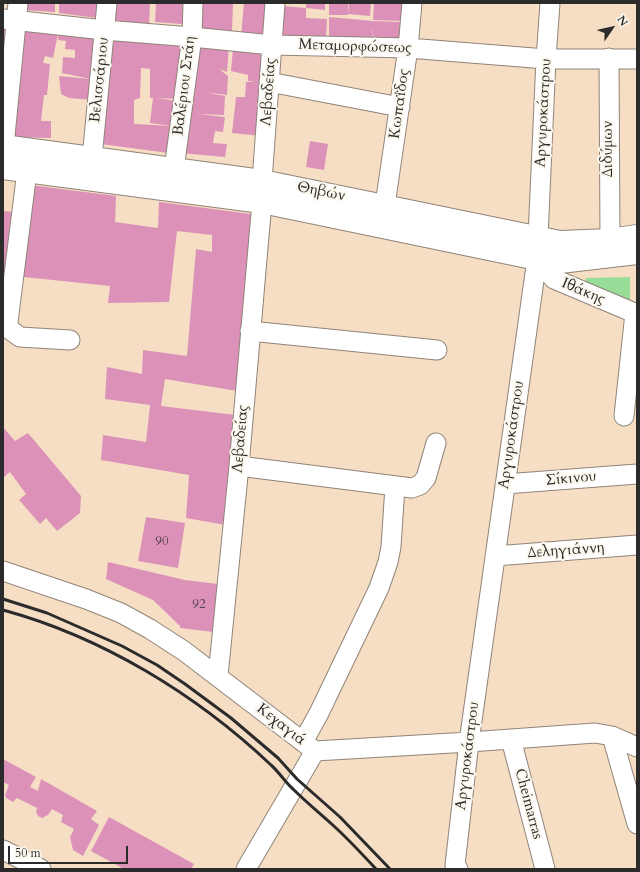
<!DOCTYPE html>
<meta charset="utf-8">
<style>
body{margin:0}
#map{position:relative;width:640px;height:872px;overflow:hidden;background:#f5dec4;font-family:Cardo,serif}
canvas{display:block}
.frame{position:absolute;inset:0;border:4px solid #2b2b2b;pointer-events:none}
.north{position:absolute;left:592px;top:8px;width:40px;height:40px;-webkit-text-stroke:3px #fbf7ec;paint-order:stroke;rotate:56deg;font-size:11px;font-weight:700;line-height:16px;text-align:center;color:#2b2b2b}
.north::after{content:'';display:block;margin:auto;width:14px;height:18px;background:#2b2b2b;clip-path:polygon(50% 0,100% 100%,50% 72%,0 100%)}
.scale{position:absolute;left:8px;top:846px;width:120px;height:18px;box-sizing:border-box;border:2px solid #2b2b2b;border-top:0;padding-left:5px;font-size:12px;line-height:14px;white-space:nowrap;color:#2b2b2b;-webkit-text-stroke:3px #fbf7ec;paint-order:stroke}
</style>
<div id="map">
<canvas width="640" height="872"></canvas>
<div class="frame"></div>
<div class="north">N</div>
<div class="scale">50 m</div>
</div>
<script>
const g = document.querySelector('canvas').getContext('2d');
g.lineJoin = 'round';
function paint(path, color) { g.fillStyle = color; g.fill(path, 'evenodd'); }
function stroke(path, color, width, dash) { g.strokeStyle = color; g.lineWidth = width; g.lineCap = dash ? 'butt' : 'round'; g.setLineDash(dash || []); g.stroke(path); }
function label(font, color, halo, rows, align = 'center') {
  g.font = font + ' Cardo,serif'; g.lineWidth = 4; g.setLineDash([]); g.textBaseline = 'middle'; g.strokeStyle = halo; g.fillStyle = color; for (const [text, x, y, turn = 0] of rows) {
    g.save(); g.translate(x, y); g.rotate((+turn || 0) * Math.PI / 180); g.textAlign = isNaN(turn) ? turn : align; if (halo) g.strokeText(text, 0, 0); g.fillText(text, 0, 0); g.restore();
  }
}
const green = new Path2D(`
 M630,277V300L585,283L586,278Z`);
const building = new Path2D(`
 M22,3H55V12L22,10Z
 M59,3H98L97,18L59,13Z
 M109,3H150L149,25L108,19Z
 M156,3H183L182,24L155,22Z
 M195,3H233L232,31L194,32Z
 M244,3H268L266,40L241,37Z
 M306,3H325V10L306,8Z
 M329,3H348V15H329Z
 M349,3H371L370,16L348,14Z
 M374,3H403V21L373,20Z
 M283,6L306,8V18L327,19L326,40L280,37Z
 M329,17L373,21L400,22L399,44L373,43V26L372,43L329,40Z
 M20,20L94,32V100L69,98L61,94L59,76L91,79L62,73L63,57L75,58V50L65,49L66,41L58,40L59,29L53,58L45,56L43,63L50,64L47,95H44L41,121H51V138L9,137Z
 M3,23L11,24L3,71Z
 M110,34L185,40L179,99L156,98L178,101L176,154L101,144ZM141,68L150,69V98H153L150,123L172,126L134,124V100L140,98Z
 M195,41L229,45L227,72L219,69L228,76L227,95L204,92L225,96L224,115L197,114L225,117L223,132L215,131L213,143L227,144L225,157L181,153Z
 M233,49L270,54L262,136L232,133L236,97H245L246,82H256L248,81V75L231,71Z
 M310,141L328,144L324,170L306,167Z
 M30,185L116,196L115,222L158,228L159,202L251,214L237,391L165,379L161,406L235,415L226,525L186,518L189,475L101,460L103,435L146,442L150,405L105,399L107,367L142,374L143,350L187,356L196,249L212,252V235L177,231L169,302L108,303L110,286L24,277L25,221Z
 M3,211L16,212L3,332Z
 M3,427L15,441L28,433L81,496L80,513L57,531L46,518L40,524L19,500L26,494L10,472L3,478Z
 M146,517L185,523L178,568L138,561Z
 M108,562L185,580L218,584L213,632L180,628V626L153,600L106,579Z
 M3,759L36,777L30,787L38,791L41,779L97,811L91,819L99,825L83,856L73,850L70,837L74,829L61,822L63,815L52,809L48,815L42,818L38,816L36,812L37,808L17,798L13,802L6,798L5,795L9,785L3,782Z
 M109,817L194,864L191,869H124L91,851Z`);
const minor = new Path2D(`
 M3,19L104,30L192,37L272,45L408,48L546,59H637
 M609,58L610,240
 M269,82L400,107
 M4,146L18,3
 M92,158L107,3
 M174,169L192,37L193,3
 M27,171L8,322L9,329L20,337L70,340
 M262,181L275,3
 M385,205L408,48L412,3
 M537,259L554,279L637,314
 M250,331L437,350
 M624,416L635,313
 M239,466L412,488L420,485L426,478L436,443
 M505,484L637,474
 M495,556L637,545
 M3,571L86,599L121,613L150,629L184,651L315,751L469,742L595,733L612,736L637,747
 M218,676L239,466L262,202
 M612,736L637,824
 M511,739L545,869
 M303,742L319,713L379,588L388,562L391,547L395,486
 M3,850L41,869
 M246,869L315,751
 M458,869L455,865L469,742L537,259L546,59L550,3`);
const major = new Path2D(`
 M3,146L262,181L560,242L610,240L637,236
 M3,168L262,202L537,259L560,262L637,253`);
const rail = new Path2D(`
 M3,599L47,613L122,646L157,665L185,684L231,718L278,758L297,779L340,817L390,869
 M3,610C102,637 196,694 271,765C279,772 285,782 293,789C307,803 322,815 336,828C350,841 363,855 376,869`);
const numberNames = [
 ["90",162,542],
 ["92",199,605]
];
const streetNames = [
 ["Μεταμορφώσεως",355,47,2],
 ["Βελισσάριου",100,80,-84],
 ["Βαλέριου Στάη",185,86,-83],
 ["Λεβαδείας",269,92,-86],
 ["Κωπαΐδος",400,104,-82],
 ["Αργυροκάστρου",544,113,-87],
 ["Διδύμων",609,149,-90],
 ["Θηβών",321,192,11],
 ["Ιθάκης",583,292,23],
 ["Αργυροκάστρου",512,435,-82],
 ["Λεβαδείας",241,439,-85],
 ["Σίκινου",571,479,-5],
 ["Δεληγιάννη",566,551,-4],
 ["Κεχαγιά",281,725,38],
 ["Αργυροκάστρου",468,756,-83],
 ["Cheimarras",528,804,75]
];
paint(green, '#97dd97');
paint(building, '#dc91b9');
stroke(minor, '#908478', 21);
stroke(major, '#908478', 24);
stroke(minor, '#fff', 19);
stroke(major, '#fff', 22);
stroke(rail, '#2b2b2b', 3);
label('13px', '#57444e', null, numberNames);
label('15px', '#2b2b2b', '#fbf7ec', streetNames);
</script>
